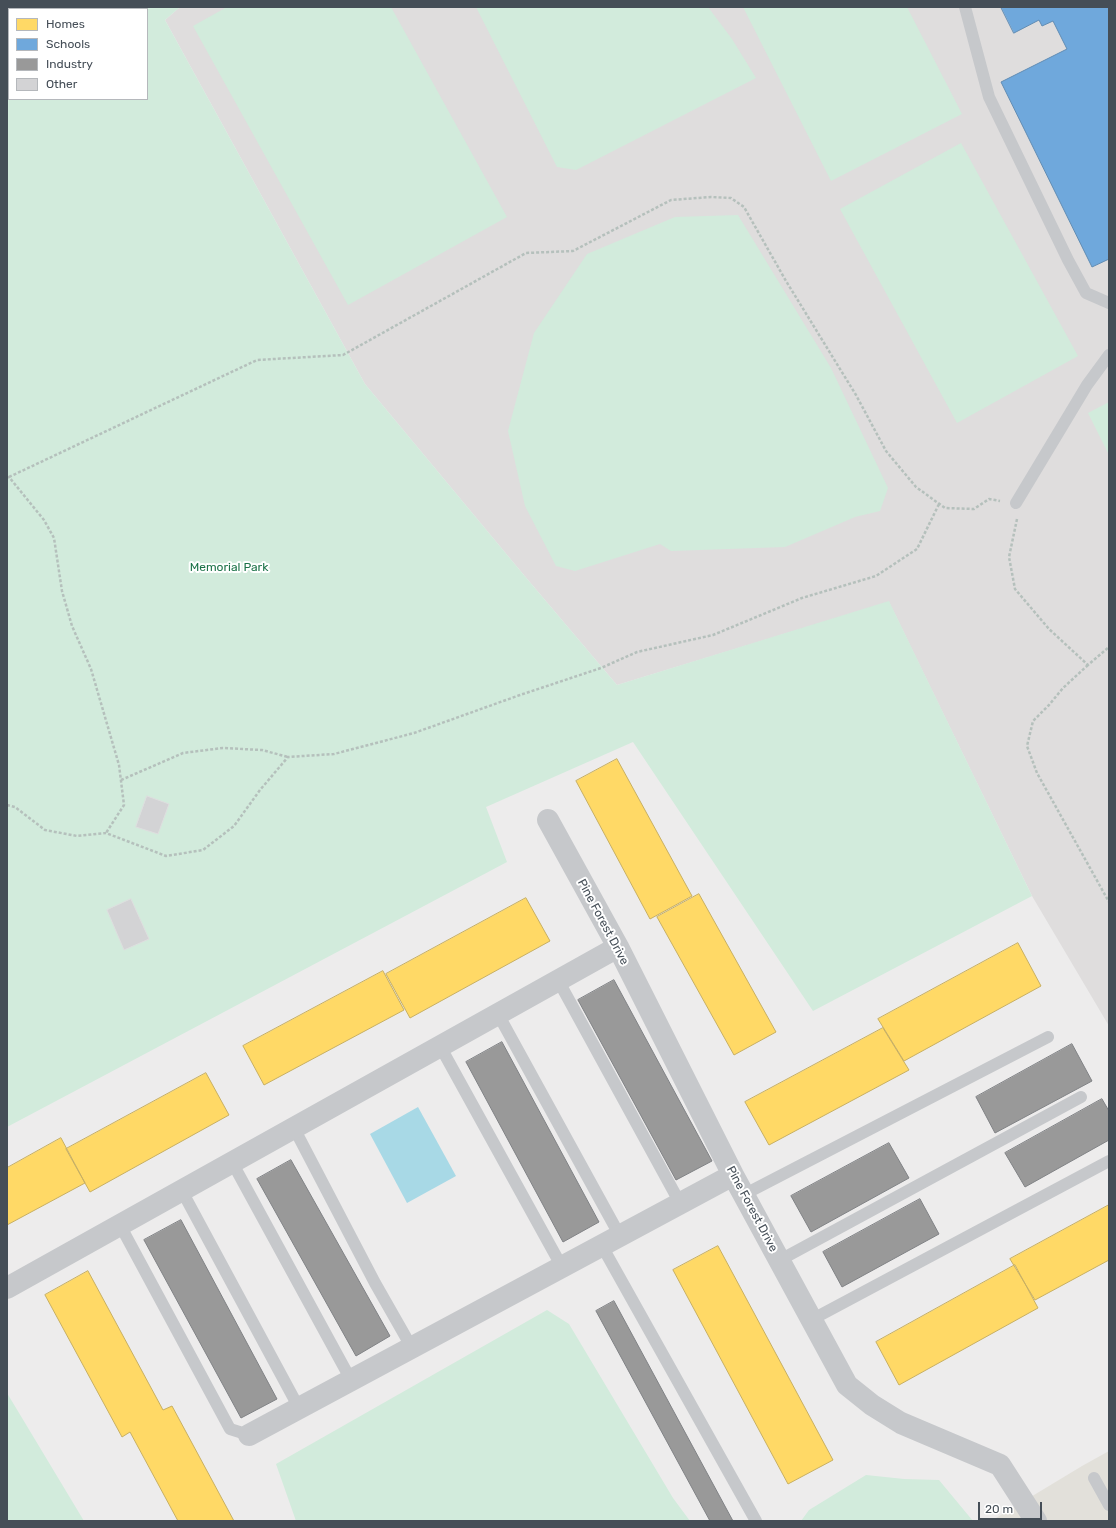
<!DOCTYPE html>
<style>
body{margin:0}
#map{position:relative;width:1116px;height:1528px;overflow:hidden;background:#edecec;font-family:Rubik,sans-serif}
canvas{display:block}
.frame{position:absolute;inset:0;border:8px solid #454e57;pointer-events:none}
.legend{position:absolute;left:8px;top:8px;width:140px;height:92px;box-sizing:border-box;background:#fff;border:1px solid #b5b8bc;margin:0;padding:5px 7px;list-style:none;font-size:12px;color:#454e57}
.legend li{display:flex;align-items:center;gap:8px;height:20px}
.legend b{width:20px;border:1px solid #b5b8bc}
.scale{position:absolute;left:978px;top:1502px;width:64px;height:18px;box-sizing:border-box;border:2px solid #454e57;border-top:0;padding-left:5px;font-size:12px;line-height:14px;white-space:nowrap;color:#454e57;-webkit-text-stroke:3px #fff;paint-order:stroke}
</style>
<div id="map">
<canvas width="1116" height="1528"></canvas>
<div class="frame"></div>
<ul class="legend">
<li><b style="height:11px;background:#ffd966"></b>Homes</li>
<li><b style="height:11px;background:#6fa8dc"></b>Schools</li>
<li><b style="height:11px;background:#999"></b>Industry</li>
<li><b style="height:11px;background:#d3d3d5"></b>Other</li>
</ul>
<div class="scale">20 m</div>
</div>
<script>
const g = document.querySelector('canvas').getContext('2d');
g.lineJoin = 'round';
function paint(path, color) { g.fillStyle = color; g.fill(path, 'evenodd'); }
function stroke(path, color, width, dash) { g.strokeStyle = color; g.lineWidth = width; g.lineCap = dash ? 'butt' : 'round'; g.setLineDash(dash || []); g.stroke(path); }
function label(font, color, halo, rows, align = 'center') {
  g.font = font + ' Rubik,sans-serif'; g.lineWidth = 4; g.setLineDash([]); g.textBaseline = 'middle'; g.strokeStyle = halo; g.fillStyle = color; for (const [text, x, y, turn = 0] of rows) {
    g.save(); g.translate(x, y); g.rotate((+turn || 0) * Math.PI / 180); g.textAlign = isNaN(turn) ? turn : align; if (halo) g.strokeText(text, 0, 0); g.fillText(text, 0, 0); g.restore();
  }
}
const commercial = new Path2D(`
 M1109,1451V1521H991L1082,1466Z`);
const education = new Path2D(`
 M180,7H1109V1026L1032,896L889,602L617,685L523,574L365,384L165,20Z`);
const green = new Path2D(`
 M7,7H180L165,20L365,384L523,574L617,685L889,601L1032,896L813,1011L633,742L486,807L507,862L7,1127ZM9,9H147V99H9Z
 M227,7H391L507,217L348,305L193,26Z
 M476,7H708L732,39L756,78L576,170L557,167Z
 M743,7H907L962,114L831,181Z
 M961,143L1078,356L957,423L840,209Z
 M738,215L831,368L888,488L880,511L855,517L785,547L671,551L660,544L575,571L556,566L525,506L508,431L534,333L587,254L675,217Z
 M1109,402V455L1088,413Z
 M547,1310L569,1324L673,1498L690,1521H296L276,1464Z
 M7,1393L84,1521H7Z
 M866,1475L904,1479L939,1480L973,1521H801L809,1510Z`);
const water = new Path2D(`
 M418,1107L456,1176L407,1203L370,1134Z`);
const homes = new Path2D(`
 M617,759L692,896L650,919L576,781Z
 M699,894L776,1032L734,1055L657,917Z
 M526,898L550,941L410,1018L386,974Z
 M1018,943L1041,986L904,1061L878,1019Z
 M383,971L404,1010L264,1085L243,1046Z
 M883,1028L909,1070L769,1145L745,1102Z
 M206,1073L229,1115L90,1192L66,1149Z
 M61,1138L85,1183L7,1225V1168Z
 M1109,1205V1260L1035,1300L1010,1259Z
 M718,1246L833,1460L788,1484L673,1270Z
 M1015,1265L1038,1308L899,1385L876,1342Z
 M88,1271L163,1410L172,1406L234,1521H178L130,1432L122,1437L45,1295Z`);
const schools = new Path2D(`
 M1001,7H1109V259L1092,267L1001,82L1067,49L1053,21L1042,26L1039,20L1014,33Z`);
const industry = new Path2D(`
 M614,980L712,1161L676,1180L578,1000Z
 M502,1042L599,1222L563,1242L466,1062Z
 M1072,1044L1092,1081L995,1133L976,1097Z
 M1102,1099L1109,1111V1140L1025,1187L1005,1153Z
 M889,1143L909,1178L811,1232L791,1196Z
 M291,1160L390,1336L356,1356L257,1179Z
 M920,1199L939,1234L842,1287L823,1252Z
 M181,1220L277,1399L241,1418L144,1240Z
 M614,1301L733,1521H710L596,1311Z`);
const building = new Path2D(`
 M147,796L169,804L158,834L136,827Z
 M131,899L149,939L124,950L107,910Z`);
const path = new Path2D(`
 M9,477L257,360L343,355L526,253L573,251L671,200L711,197L731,198L744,207L786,281L856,395L886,451L916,487L945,508L974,509L989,499L1000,501
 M7,478L9,477L44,520L54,538L62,591L72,626L91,669L119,765L124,805L106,833
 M1017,519L1009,557L1015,589L1049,629L1088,665L1109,647
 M1088,665L1063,688L1049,705L1033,721L1027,746L1037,773L1109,902
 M121,780L183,753L223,748L262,750L288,757
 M7,805L15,807L45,830L77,836L106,833L166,856L203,850L234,826L260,790L288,757L334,754L414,733L520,695L601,668L637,652L713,635L802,598L876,576L917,549L939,504`);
const lane = new Path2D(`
 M965,7L989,97L1068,260L1086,293L1109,303
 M1016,503L1087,385L1109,355
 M558,980L680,1203
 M498,1014L620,1236
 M440,1046L562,1267
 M294,1128L375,1283L412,1348
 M232,1162L351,1380
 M182,1191L299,1408
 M745,1194L1048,1037
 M120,1225L230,1429L249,1435
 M602,1246L756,1521
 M780,1260L1081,1097
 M811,1320L1109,1161
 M1094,1478L1109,1505`);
const street = new Path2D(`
 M548,820L618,947L733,1175L847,1385L872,1405L901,1423L1000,1465L1036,1521
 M7,1288L618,947
 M249,1435L733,1175`);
const parkNames = [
 ["Memorial Park",229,568]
];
const streetNames = [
 ["Pine Forest Drive",603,922,62],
 ["Pine Forest Drive",752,1209,62]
];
paint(commercial, '#e2e0da');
paint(education, '#dfdddd');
paint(green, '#d2ebdc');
paint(water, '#a8d9e6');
paint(homes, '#ffd966');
stroke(homes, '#c7af62', 1);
paint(schools, '#6fa8dc');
stroke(schools, '#628db4', 1);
paint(industry, '#999');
stroke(industry, '#808285', 1);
paint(building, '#d3d3d5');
stroke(building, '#dededf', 1);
stroke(path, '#b5c0bc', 2.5, [3, 2]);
stroke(lane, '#c6c8cb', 12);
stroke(street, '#c6c8cb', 22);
label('12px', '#1c7248', '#fff', parkNames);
label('12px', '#454e57', '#fff', streetNames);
</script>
